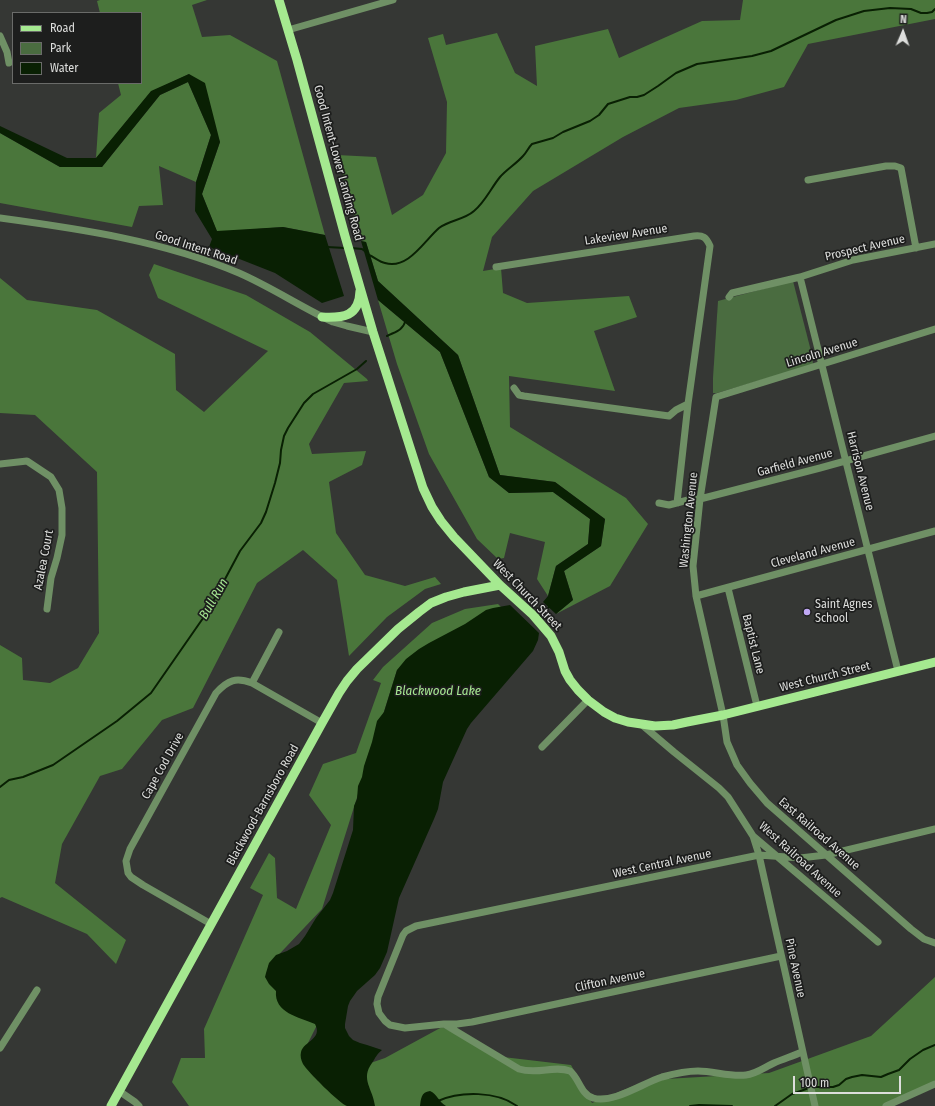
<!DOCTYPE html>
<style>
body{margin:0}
#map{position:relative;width:935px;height:1106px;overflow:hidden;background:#353734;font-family:"Fira Sans Condensed",sans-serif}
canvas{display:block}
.legend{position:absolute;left:12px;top:12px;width:130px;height:72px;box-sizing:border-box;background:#1d1e1d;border:1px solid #6a6b69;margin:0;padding:5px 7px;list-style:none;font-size:12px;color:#dddedc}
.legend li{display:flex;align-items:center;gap:8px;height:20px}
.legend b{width:20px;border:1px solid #6a6b69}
.north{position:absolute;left:883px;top:12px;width:40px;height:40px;-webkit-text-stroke:3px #1d1e1d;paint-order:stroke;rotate:2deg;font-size:11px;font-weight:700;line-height:16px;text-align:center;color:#dddedc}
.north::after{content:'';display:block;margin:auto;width:14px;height:18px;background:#dddedc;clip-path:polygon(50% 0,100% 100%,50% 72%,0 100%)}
.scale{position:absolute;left:793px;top:1076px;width:108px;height:18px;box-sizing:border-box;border:2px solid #dddedc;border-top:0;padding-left:5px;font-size:12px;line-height:14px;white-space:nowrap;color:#dddedc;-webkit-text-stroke:3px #1d1e1d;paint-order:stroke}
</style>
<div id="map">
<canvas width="935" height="1106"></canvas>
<ul class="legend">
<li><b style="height:5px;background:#a5e990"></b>Road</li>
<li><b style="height:11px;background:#4a6c40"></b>Park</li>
<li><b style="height:11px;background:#092003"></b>Water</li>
</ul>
<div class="north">N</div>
<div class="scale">100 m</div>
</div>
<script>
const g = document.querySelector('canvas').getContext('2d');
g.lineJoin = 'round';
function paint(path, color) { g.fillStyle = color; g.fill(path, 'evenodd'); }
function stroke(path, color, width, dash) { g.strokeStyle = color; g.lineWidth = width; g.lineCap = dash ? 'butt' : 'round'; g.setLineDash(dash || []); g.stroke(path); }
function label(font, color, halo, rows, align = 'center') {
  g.font = font + ' "Fira Sans Condensed",sans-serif'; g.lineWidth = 3.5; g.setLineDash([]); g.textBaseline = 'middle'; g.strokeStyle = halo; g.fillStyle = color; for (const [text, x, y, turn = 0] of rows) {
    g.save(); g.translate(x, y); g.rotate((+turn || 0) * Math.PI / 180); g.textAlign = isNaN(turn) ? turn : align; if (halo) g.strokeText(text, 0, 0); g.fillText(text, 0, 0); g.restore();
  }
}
const green = new Path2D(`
 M793,281L812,355L813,364L812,365L717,393H713V378L718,301Z`);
const forest = new Path2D(`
 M100,0H207L192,5L202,37L230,35L277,61L325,235L283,227L217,232L202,194L220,142L189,74L151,92L96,158L99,113L121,95L118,83H141V13H100L97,1Z
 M743,0H935V19L808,44L784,87L736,100L679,108L623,137L533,191L492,237L483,271L501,268L503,293L527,303L629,296L637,317L594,331L615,391L509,376L510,427L626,498L648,524L610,586L556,614L573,600L564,571L601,546L605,519L555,482L500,475L458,355L378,281L366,242L361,241L337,155L376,157L392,215L423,195L446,153L447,102L428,38L443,34L446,45L497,33L515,73L537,86L535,46L608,29L619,58L702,21L740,20Z
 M188,82L211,135L196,182L159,166L163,205L139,206L132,227L0,203V133L60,167H102L160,95Z
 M154,264L246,295L310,332L367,379L368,381L344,383L309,444L312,454L366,451L362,465L329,482L336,533L365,575L405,586L435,577L441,584L425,589L387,617L349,656L337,580L303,550L257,583L193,708L162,720L122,769L100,776L62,844L55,883L126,940L116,964L87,934L2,897L0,898V645L22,658L23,680L50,683L78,668L99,633L97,472L35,415L0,413V278L27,300L97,310L175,354L176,390L204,412L268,351L158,298L149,275Z
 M378,300L440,352L489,477L509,493L553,492L590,519L588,544L556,566L548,596L537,579L545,542L510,533L504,558L498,559L477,539L429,454L397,364Z
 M498,604L502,608L397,670L322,909L268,966L292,1009L317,1025L301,1057L318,1081L385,1058L442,1027L503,1057L571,1065L592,1103L648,1080L769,1073L871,1036L935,977V1084L888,1106H189L172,1082L181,1058H205L204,1029L263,895L250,888L269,853L275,858L277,898L296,909L331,825L309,795L323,764L356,753L381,683L373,680L383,667L432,623L465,609Z`);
const water = new Path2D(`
 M189,74L205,83L220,142L202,194L217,231L283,227L325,235L344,296L322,303L275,273L209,247L212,239L195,211L196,182L211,135L188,82L160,95L102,167H60L0,133V126L67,158H96L151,91Z
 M361,241L366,242L378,281L458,355L500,475L555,482L605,519L601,546L564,571L573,600L556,614L543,602L548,596L556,566L588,544L590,519L553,492L509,493L489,477L440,352L378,300Z
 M510,605L539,633L538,640L533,651L471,723L467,729L443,782L438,809L434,819L399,898L387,952L380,968L375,975L357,991L350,1001L348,1006L345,1024V1028L349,1036L353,1040L360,1043L367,1045L382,1050C376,1055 376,1057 372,1063C360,1079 373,1089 375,1106C367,1106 355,1106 347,1106C340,1104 307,1071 303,1064C301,1060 300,1056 301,1052C304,1041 323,1039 315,1024C299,1017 274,1013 276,991L269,984L265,977L266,973L269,963L276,955L287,951L299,944L305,936L316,918L330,900L333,893L353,830L354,806L357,799L358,786L362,777L364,766L372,742L377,721L384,712L397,670L406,659L419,649L429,643L465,624L486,610L493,608Z
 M430,1091C437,1094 439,1102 446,1106H420C421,1099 421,1092 430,1091Z`);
const stream = new Path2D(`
 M327,247L345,248
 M351,248L362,249L366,252
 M369,255C374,257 380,262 385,263C408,270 424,241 439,228C449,220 464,220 474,211C485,202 491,188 500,177C507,169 516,164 523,156C527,152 528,148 532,144L553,138L563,132L590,121L599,115L608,104L630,97H637L644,95L658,86L676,73L697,64L752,56L771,51L836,20L864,11L890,8L911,9L921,13H927L932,12L935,9
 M387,336C397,331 402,331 406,320
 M539,617L550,606
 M0,787L9,780L23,777L53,765L117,721L151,693L208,611L240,551L261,523L266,512L275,483L280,463L281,450L284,436L288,428L304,403L313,394L357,369L366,361
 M813,1087H833L839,1085L846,1079L852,1077L862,1075L881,1077L888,1074L899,1070L910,1059L923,1050L935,1045
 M438,1101C460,1091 497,1091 517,1106
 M690,1106L699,1105L732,1106
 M775,1106L792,1094L809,1088`);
const minor = new Path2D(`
 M288,30L393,0
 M0,36L7,52L9,63
 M808,180L886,166H895L901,168L916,248
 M0,218C81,229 163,241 239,273C271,287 301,307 333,322L347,326L373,332
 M496,267L694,236C703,235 706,237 710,246L688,404L676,410L669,416L524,396L519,395L514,388
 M800,277L898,671
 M729,297L732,293L800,277L853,260L935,244
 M935,329L716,397L700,499L693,566L696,596L723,715L727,742L737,765L750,783L767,803L911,929L924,939L935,943
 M0,464L27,461L51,477L59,490L62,508V535L57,558L51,578L47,609
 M659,503L669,505L688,500L700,499L820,468L935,436
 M677,503L688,404
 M728,588L757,706
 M696,596L935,531
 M252,683L279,632
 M641,724L674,752L719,788L728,797L753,836L878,942
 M542,747L588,700
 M753,836L759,855L815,1106
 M211,924L143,885L131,877L128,873L126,861L130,849L216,693C228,680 236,677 252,683L322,723
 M444,1024H457L472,1022L781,956
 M0,1048L37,990
 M802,1052C793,1056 783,1059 774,1063C765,1067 756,1074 746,1075C730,1077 714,1071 698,1071C686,1071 673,1074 662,1077C643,1083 613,1104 593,1098C581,1095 579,1078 570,1071C554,1065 538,1075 519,1069L444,1024L405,1028L390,1025L385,1021L379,1013L377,1004L378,997L403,935L406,931L416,926L759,855L800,858L826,855L935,829
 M119,1091L135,1102L139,1106
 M886,1106L935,1084`);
const major = new Path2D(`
 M279,0L297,60L345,236L373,332L423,488L432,507L441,521L454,537L500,585L533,615L551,636L559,652L565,671L570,680L578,690L588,700L604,712L615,718L628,722L655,726L673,725L687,722L723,715L935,662
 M322,317C343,318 359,317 360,291
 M111,1106L322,723L339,693L347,681L357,669L398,629L419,612L431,603L446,597L464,592L500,585`);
const markers = [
 [807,612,4,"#c0a8f4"]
];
const streetNames = [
 ["Good Intent-Lower Landing Road",338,163,75],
 ["Lakeview Avenue",626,235,-9],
 ["Good Intent Road",196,248,18],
 ["Prospect Avenue",865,248,-13],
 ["Lincoln Avenue",822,353,-17],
 ["Garfield Avenue",795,463,-15],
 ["Harrison Avenue",860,471,76],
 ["Washington Avenue",689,520,-84],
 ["Cleveland Avenue",813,553,-15],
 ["Azalea Court",44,560,-79],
 ["West Church Street",527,595,46],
 ["Baptist Lane",753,644,76],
 ["West Church Street",825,677,-14],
 ["Cape Cod Drive",163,766,-61],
 ["Blackwood-Barnsboro Road",263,805,-61],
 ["East Railroad Avenue",819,834,41],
 ["West Railroad Avenue",800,860,42],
 ["West Central Avenue",662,864,-12],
 ["Pine Avenue",795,968,78],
 ["Clifton Avenue",610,981,-12]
];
const poiNames = [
 ["Saint Agnes",815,605],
 ["School",815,619]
];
const waterNames = [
 ["Bull Run",214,599,-60],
 ["Blackwood Lake",438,691]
];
paint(green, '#4a6c40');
paint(forest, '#4a763b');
paint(water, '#092003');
stroke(stream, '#092003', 2);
stroke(minor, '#6f9065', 7);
stroke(major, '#a5e990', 9);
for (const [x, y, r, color] of markers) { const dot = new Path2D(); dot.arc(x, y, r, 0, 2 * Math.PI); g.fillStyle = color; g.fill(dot); stroke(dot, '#1d1e1d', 1.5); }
label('12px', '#dddedc', '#1d1e1d', streetNames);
label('12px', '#dddedc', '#1d1e1d', poiNames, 'left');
label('italic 13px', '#a6e792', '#1d1e1d', waterNames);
</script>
